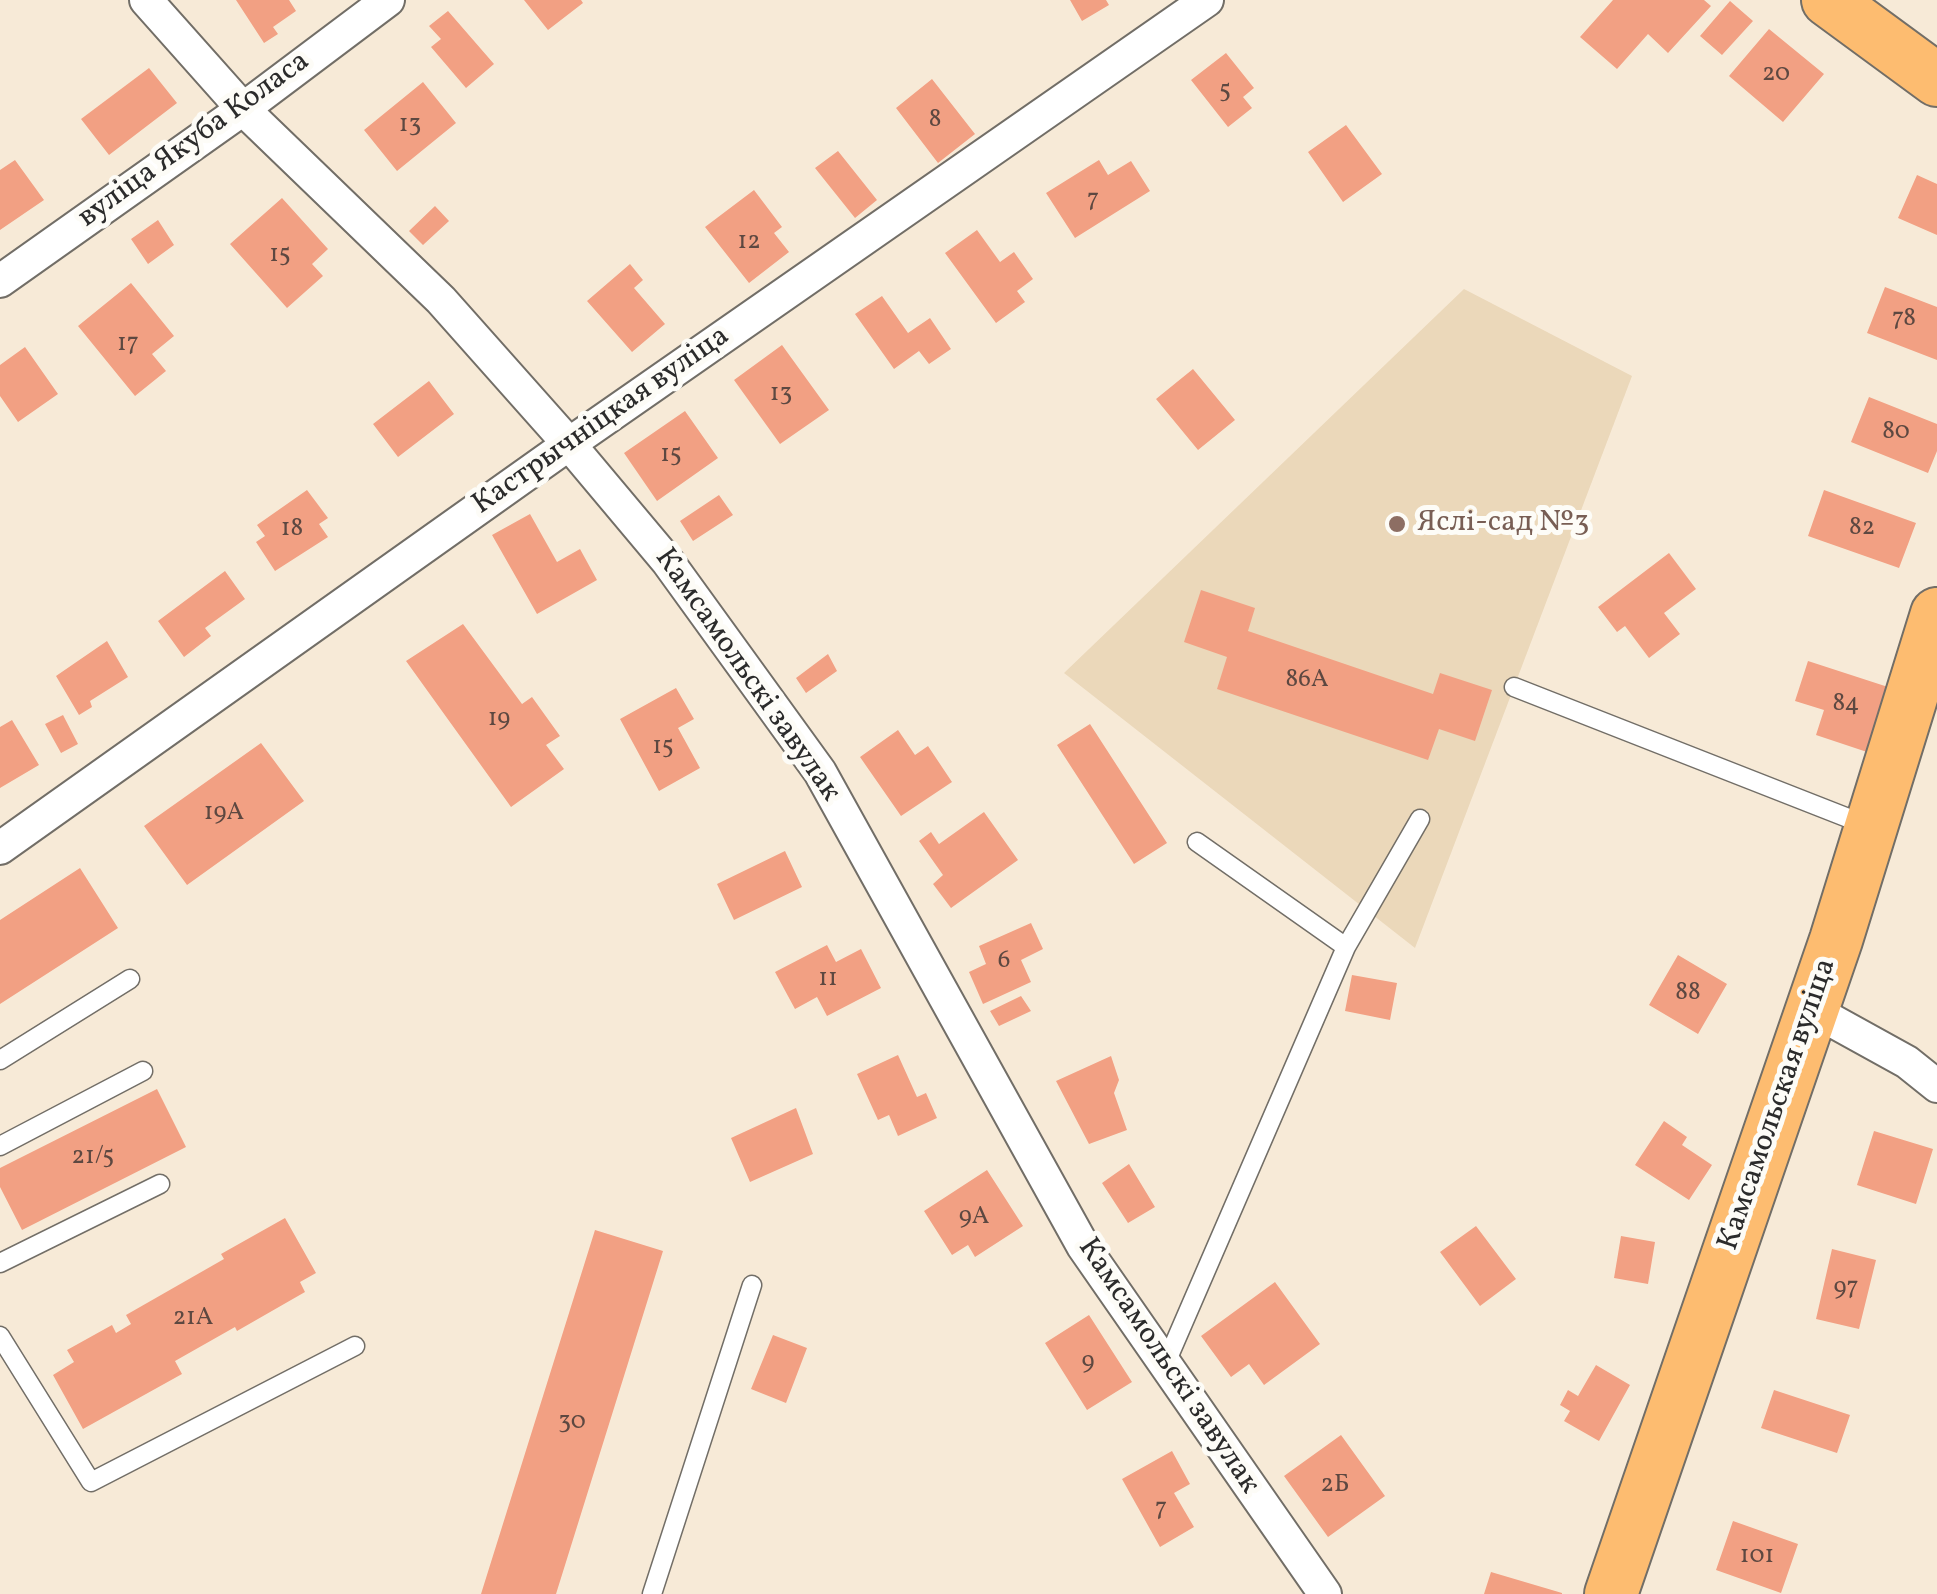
<!DOCTYPE html>
<meta charset="utf-8">
<style>
body{margin:0}
canvas{display:block;background:#f7ead7}
</style>
<canvas width="1937" height="1594"></canvas>
<script>
const g = document.querySelector('canvas').getContext('2d');
g.lineJoin = 'round';
function paint(path, color) { g.fillStyle = color; g.fill(path, 'evenodd'); }
function stroke(path, color, width, dash) { g.strokeStyle = color; g.lineWidth = width; g.lineCap = dash ? 'butt' : 'round'; g.setLineDash(dash || []); g.stroke(path); }
function label(font, color, halo, rows, align = 'center') {
  g.font = font + ' Vollkorn,serif'; g.lineWidth = 10; g.setLineDash([]); g.textBaseline = 'middle'; g.strokeStyle = halo; g.fillStyle = color; for (const [text, x, y, turn = 0] of rows) {
    g.save(); g.translate(x, y); g.rotate((+turn || 0) * Math.PI / 180); g.textAlign = isNaN(turn) ? turn : align; if (halo) g.strokeText(text, 0, 0); g.fillText(text, 0, 0); g.restore();
  }
}
const built = new Path2D(`
 M1464,289L1632,376L1415,948L1064,673Z`);
const building = new Path2D(`
 M236,0H289L296,11L273,27L278,34L264,43Z
 M524,0H581L583,3L548,30Z
 M1070,0H1106L1109,5L1082,21Z
 M1613,0H1704L1711,6L1668,53L1648,34L1617,69L1580,37Z
 M1730,1L1753,21L1722,55L1700,36Z
 M448,11L494,64L466,88L431,47L441,39L429,26Z
 M1769,29L1824,74L1783,122L1729,76Z
 M1226,53L1254,88L1243,97L1252,108L1228,127L1191,80Z
 M149,68L177,103L109,155L81,119Z
 M932,79L975,134L938,163L896,108Z
 M423,82L456,123L397,171L364,130Z
 M1346,125L1382,174L1343,202L1308,152Z
 M838,151L877,200L855,218L815,168Z
 M15,160L44,200L0,230V170Z
 M1099,160L1108,175L1131,161L1150,191L1075,238L1046,193Z
 M1917,175L1937,184V235L1898,218Z
 M754,190L782,227L774,233L789,252L749,283L705,227Z
 M282,198L328,249L312,264L323,276L287,308L230,244Z
 M435,206L449,221L423,245L409,231Z
 M158,220L174,245L148,264L131,239Z
 M977,230L1000,262L1014,252L1033,279L1017,291L1025,302L996,323L945,253Z
 M630,264L643,280L634,288L665,324L632,352L587,301Z
 M131,283L174,336L152,354L166,371L135,396L78,326Z
 M1885,287L1937,307V360L1867,333Z
 M882,296L908,333L930,318L951,349L929,364L919,351L894,369L855,314Z
 M782,345L829,410L780,444L734,380Z
 M25,347L58,394L18,422L0,396V365Z
 M1193,369L1235,420L1198,450L1156,399Z
 M429,381L454,414L398,457L373,424Z
 M1869,397L1937,424V451L1928,473L1851,442Z
 M685,411L718,458L657,501L624,453Z
 M307,490L328,518L319,524L328,537L275,571L256,542L265,536L257,525Z
 M1824,490L1916,523L1899,568L1808,536Z
 M719,495L733,515L693,541L680,521Z
 M530,514L557,562L580,549L597,580L537,614L492,535Z
 M1669,553L1696,589L1664,613L1680,634L1649,658L1625,626L1617,632L1598,607Z
 M225,571L245,599L205,628L211,636L184,657L158,621Z
 M1201,590L1255,608L1248,631L1433,694L1440,673L1492,690L1475,741L1439,729L1428,760L1217,689L1227,657L1184,642Z
 M463,624L522,704L532,697L560,736L546,745L564,769L511,807L406,661Z
 M107,641L128,677L90,701L92,707L79,715L56,676Z
 M828,654L837,671L806,693L796,678Z
 M1808,661L1888,687L1867,752L1816,735L1824,710L1795,701Z
 M676,688L694,719L678,728L700,768L659,791L620,719Z
 M63,715L78,744L61,753L45,724Z
 M12,720L39,765L0,788V727Z
 M1090,724L1167,843L1134,864L1057,745Z
 M898,730L915,755L928,746L952,782L901,816L860,757Z
 M261,743L304,801L187,885L144,826Z
 M984,812L1018,860L951,908L933,884L943,875L919,841L931,832L939,844Z
 M785,851L802,887L734,920L717,884Z
 M80,868L118,928L0,1004V920Z
 M1031,923L1043,949L1021,960L1031,982L983,1004L969,972L986,964L979,946Z
 M827,945L836,962L861,949L881,988L827,1016L817,997L795,1009L775,972Z
 M1678,955L1727,984L1698,1034L1649,1005Z
 M1352,975L1397,983L1390,1020L1345,1011Z
 M1021,996L1031,1011L999,1026L990,1011Z
 M898,1055L917,1097L926,1093L937,1118L898,1136L889,1115L878,1120L857,1074Z
 M1111,1056L1119,1080L1114,1093L1127,1130L1089,1144L1056,1081Z
 M157,1089L186,1147L22,1230L0,1187V1168Z
 M796,1108L813,1154L750,1182L731,1138Z
 M1664,1121L1687,1137L1682,1145L1712,1165L1689,1200L1635,1165Z
 M1874,1131L1933,1149L1916,1204L1857,1185Z
 M1129,1164L1155,1207L1128,1223L1102,1183Z
 M987,1170L1023,1226L975,1257L968,1245L952,1255L924,1211Z
 M285,1218L316,1273L300,1282L305,1292L237,1331L235,1327L175,1361L182,1374L83,1429L53,1375L74,1362L67,1350L112,1325L116,1333L131,1324L126,1315L224,1259L221,1254Z
 M1476,1226L1516,1279L1480,1306L1440,1252Z
 M595,1230L663,1251L556,1594H481Z
 M1621,1236L1655,1242L1648,1284L1614,1278Z
 M1832,1249L1876,1260L1859,1329L1816,1319Z
 M1275,1282L1320,1344L1264,1385L1249,1364L1231,1377L1201,1336Z
 M1089,1315L1132,1382L1087,1410L1045,1343Z
 M773,1335L807,1348L786,1403L751,1389Z
 M1596,1365L1630,1385L1599,1441L1564,1421L1570,1411L1560,1405L1568,1390L1578,1396Z
 M1774,1390L1850,1415L1837,1453L1761,1428Z
 M1341,1435L1385,1496L1328,1537L1284,1476Z
 M1172,1451L1190,1484L1174,1493L1194,1527L1160,1547L1122,1479Z
 M1733,1521L1798,1544L1781,1593L1716,1570Z
 M1491,1572L1562,1593V1594H1484Z`);
const service = new Path2D(`
 M1514,687L1866,825
 M1197,842L1346,947
 M0,1060L130,979
 M0,1146L143,1071
 M0,1263L160,1184
 M0,1336L91,1482L355,1346
 M1165,1365L1346,947L1420,819
 M652,1594L752,1285`);
const minor = new Path2D(`
 M146,0L243,109L441,300L569,444L668,562L820,772L1083,1246L1325,1594
 M0,281L243,109L388,0
 M0,848L569,444L1207,0
 M1811,1009L1907,1062L1937,1086`);
const primary = new Path2D(`
 M1828,0L1937,80
 M1611,1594L1836,940L1937,614`);
const markers = [
 [1397,524,10,"#8d6e63"]
];
const numberNames = [
 ["20",1776,75],
 ["5",1225,92],
 ["8",935,121],
 ["13",410,126],
 ["7",1093,201],
 ["12",749,243],
 ["15",280,256],
 ["78",1904,320],
 ["17",128,345],
 ["13",781,395],
 ["80",1896,433],
 ["15",671,456],
 ["82",1862,529],
 ["18",292,530],
 ["86А",1307,681],
 ["84",1846,705],
 ["19",499,720],
 ["15",663,748],
 ["19А",224,814],
 ["6",1004,962],
 ["11",828,980],
 ["88",1688,994],
 ["21/5",93,1158],
 ["9А",974,1218],
 ["97",1846,1289],
 ["21А",193,1319],
 ["9",1088,1363],
 ["30",572,1423],
 ["2Б",1335,1486],
 ["7",1161,1510],
 ["101",1757,1557]
];
const streetNames = [
 ["вуліца Якуба Коласа",195,141,-36],
 ["Кастрычніцкая вуліца",602,422,-35],
 ["Камсамольскі завулак",746,676,55],
 ["Камсамольская вуліца",1779,1105,-71],
 ["Камсамольскі завулак",1167,1367,56]
];
const educationNames = [
 ["Яслі-сад №3",1417,524]
];
paint(built, '#ebd8ba');
paint(building, '#f2a083');
stroke(service, '#726e67', 21);
stroke(minor, '#726e67', 36);
stroke(primary, '#726e67', 56);
stroke(service, '#fff', 18);
stroke(minor, '#fff', 32);
stroke(primary, '#fdbc70', 52);
for (const [x, y, r, color] of markers) { const dot = new Path2D(); dot.arc(x, y, r, 0, 2 * Math.PI); g.fillStyle = color; g.fill(dot); stroke(dot, '#fdfcf7', 4); }
label('25px', '#5d4841', null, numberNames);
label('30px', '#2b2b2b', '#fdfcf7', streetNames);
label('30px', '#785e54', '#fdfcf7', educationNames, 'left');
</script>
